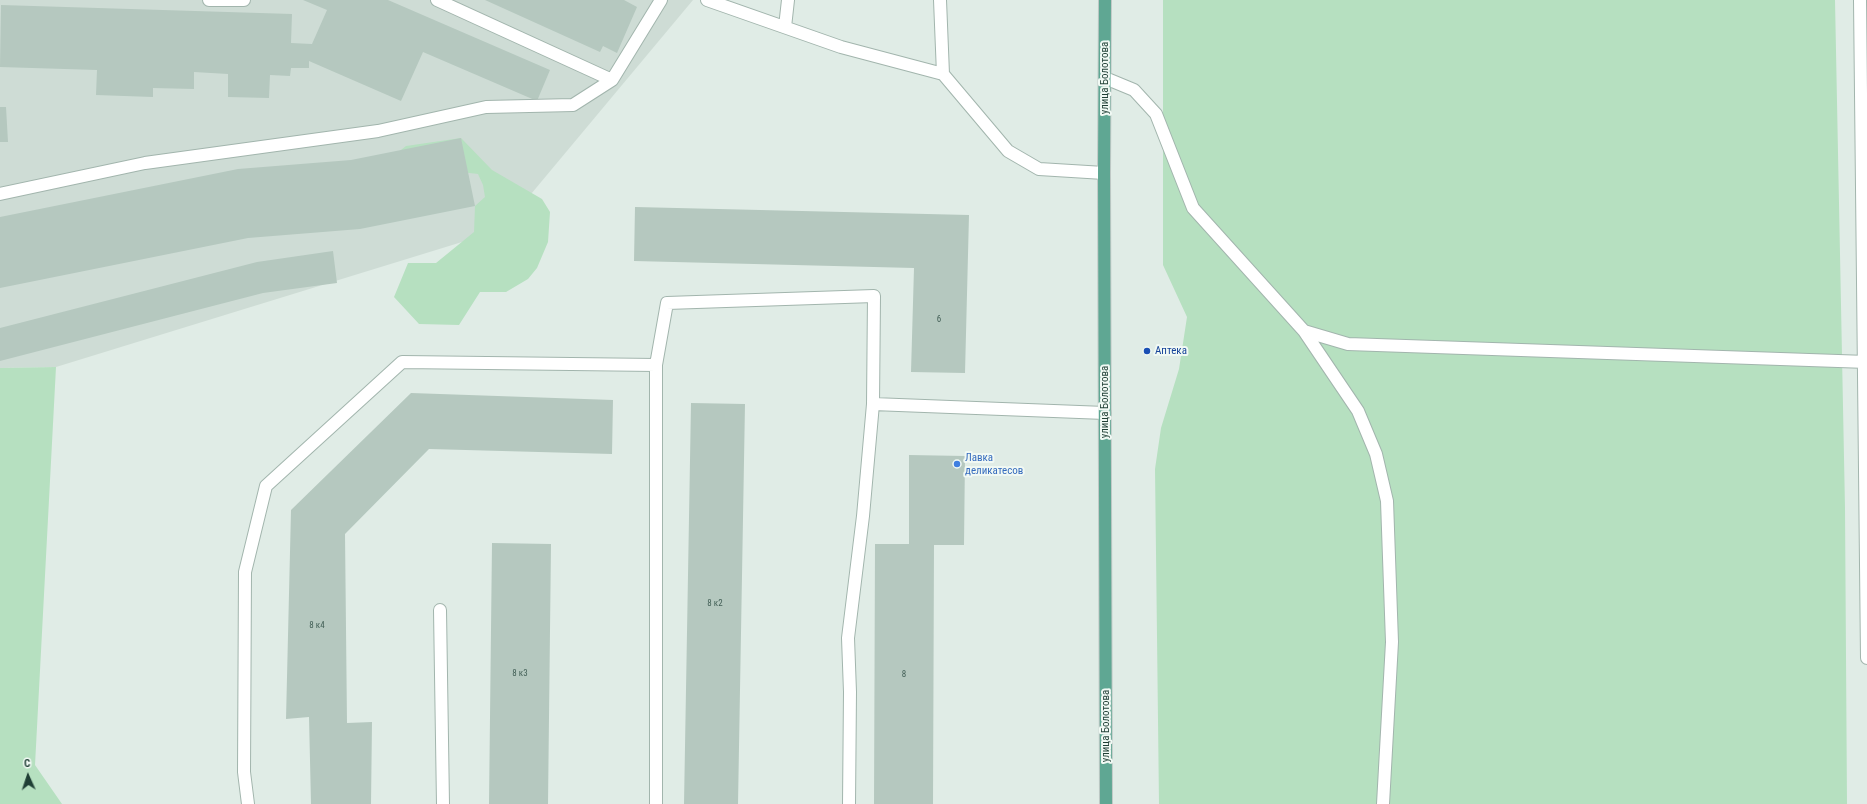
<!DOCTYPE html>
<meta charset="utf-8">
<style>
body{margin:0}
#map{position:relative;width:1867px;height:804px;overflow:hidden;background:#e0ece6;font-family:"Roboto Condensed",sans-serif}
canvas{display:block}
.north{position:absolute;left:8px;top:756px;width:40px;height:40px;-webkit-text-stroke:3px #f1f9f4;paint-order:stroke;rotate:357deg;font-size:11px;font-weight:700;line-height:16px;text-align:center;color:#1f3f35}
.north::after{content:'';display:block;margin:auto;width:14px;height:18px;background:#1f3f35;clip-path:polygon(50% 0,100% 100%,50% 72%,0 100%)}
</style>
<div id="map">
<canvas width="1867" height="804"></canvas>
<div class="north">С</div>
</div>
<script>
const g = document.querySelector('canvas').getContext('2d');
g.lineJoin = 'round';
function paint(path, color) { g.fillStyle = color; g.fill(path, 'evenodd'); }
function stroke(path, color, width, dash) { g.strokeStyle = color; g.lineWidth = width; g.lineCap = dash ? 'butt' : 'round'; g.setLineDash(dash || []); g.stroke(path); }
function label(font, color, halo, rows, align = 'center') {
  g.font = font + ' "Roboto Condensed",sans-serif'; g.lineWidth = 4; g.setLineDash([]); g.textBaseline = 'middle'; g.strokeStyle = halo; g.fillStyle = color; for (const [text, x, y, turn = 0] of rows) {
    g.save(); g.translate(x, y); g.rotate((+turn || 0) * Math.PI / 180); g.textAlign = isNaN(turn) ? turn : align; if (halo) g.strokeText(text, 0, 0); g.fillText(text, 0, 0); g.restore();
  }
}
const built = new Path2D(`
 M0,0H693L501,230L56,367L0,368Z`);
const green = new Path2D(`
 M1163,0H1835L1845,508L1847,804H1159L1155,469L1161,428L1179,369L1187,317L1163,265Z
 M461,138L492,170L542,199L550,212L548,242L537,268L528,279L506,292H480L459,325L419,324L394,297L408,263H436L474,232L475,206L485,197L483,185L478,174L385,163L406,146Z
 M56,367L35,765L62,804H0V368Z`);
const building = new Path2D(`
 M303,0H388L550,70L537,101L423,52L401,101L309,61V68H291L290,76L270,75L269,98L228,97V74L194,72V89L153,88V97L96,95L97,70L0,67L1,5L292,14L291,43L312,44L327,10Z
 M485,0H624L637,7L617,53L603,46L600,52Z
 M0,107H6L8,142H0Z
 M461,138L475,206L360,229L248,238L0,288V217L238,169L351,160Z
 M635,207L969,215L965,373L911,372L914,268L634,261Z
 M333,251L337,283L263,293L0,361V328L257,262Z
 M411,393L613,400L612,454L429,449L345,534L347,723L372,722L371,804H311L309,717L286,719L291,510Z
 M691,403L745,404L738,804H684Z
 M909,455L965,456L964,545H934L933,804H874L875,544H909Z
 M492,543L551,544L548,804H489Z`);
const minor = new Path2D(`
 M209,0H244
 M437,0L612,80
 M707,0L841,47L943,74L1008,151L1039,169L1104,173
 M940,0L943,74
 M1860,0L1867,658
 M785,27L788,0
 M1105,78L1134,90L1156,114L1193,208L1304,331L1348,344L1867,362
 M0,194L145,163L378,131L486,107L573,105L612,80L661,0
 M1304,331L1358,411L1376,454L1387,501L1392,642L1383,804
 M440,610L443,804
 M248,804L244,772L245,572L266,486L402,362L656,365L667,303L874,296L873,404L1105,413
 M656,804V365
 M849,804L850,692L848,638L863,516L873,404`);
const major = new Path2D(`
 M1105,0L1104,173L1106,804`);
const markers = [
 [1147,351,4,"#1a4fb4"],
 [957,464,4,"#3f7fe0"]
];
const numberNames = [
 ["6",939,320],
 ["8 к2",715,604],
 ["8 к4",317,626],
 ["8 к3",520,674],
 ["8",904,675]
];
const streetNames = [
 ["улица Болотова",1105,78,-90],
 ["улица Болотова",1105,402,-90],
 ["улица Болотова",1106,726,-90]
];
const transitNames = [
 ["Аптека",1155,351]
];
const shopNames = [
 ["Лавка",965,458],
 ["деликатесов",965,471]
];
paint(built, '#cedcd5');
paint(green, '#b6e0c0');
paint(building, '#b5c8bf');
stroke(minor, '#a2b5ad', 14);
stroke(major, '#c0c9c6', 14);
stroke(minor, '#fff', 12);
stroke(major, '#5fa793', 12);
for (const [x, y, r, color] of markers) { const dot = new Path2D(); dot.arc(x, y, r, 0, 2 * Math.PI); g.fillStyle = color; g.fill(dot); stroke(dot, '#f1f9f4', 1.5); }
label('9px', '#446158', null, numberNames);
label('11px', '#1f3f35', '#f1f9f4', streetNames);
label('11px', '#164399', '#f1f9f4', transitNames, 'left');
label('11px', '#366cbe', '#f1f9f4', shopNames, 'left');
</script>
